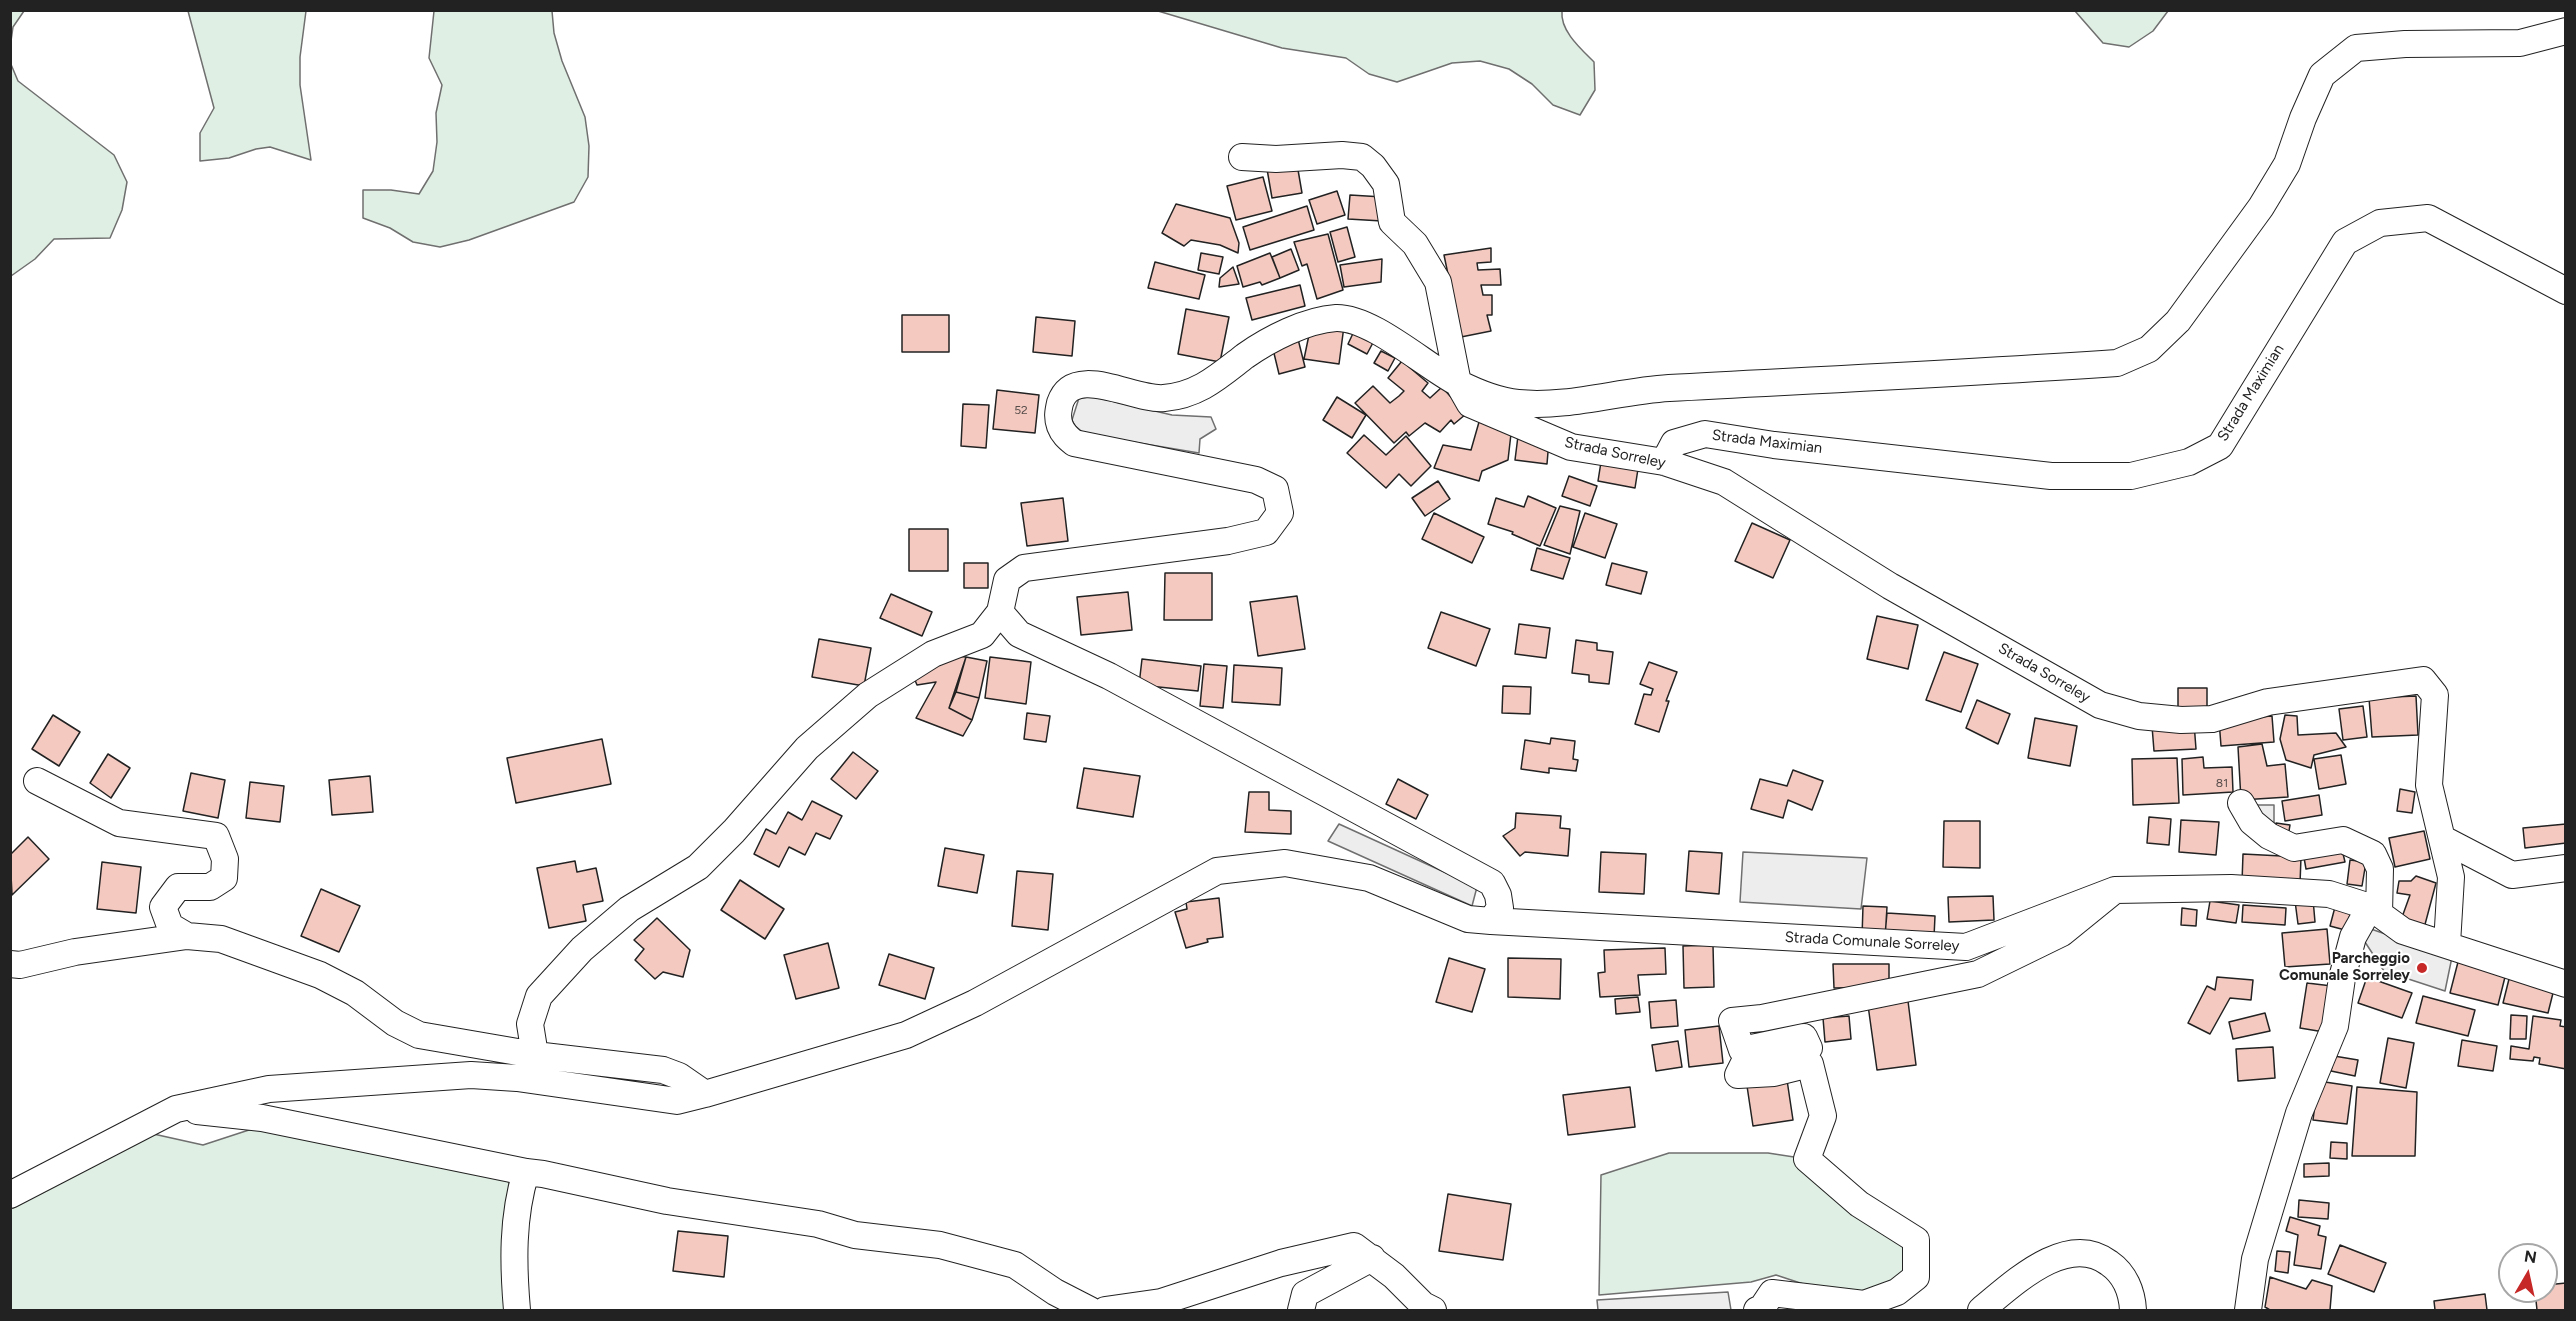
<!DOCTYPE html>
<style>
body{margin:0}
#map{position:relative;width:2576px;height:1321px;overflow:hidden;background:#fff;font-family:Figtree,sans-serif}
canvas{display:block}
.frame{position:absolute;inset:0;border:12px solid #222;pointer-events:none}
.north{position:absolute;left:2498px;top:1243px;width:60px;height:60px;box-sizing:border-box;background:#fff;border:2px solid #a7a7a7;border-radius:50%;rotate:9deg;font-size:16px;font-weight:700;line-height:24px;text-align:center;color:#222}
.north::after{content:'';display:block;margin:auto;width:21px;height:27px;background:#c62828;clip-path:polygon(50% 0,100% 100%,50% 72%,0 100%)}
</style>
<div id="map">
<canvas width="2576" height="1321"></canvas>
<div class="frame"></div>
<div class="north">N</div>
</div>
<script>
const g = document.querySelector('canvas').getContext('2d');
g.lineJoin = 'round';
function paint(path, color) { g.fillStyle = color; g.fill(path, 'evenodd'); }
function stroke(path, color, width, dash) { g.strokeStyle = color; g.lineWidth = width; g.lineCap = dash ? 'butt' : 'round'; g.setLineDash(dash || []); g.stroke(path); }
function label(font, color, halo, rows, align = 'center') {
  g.font = font + ' Figtree,sans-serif'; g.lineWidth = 4.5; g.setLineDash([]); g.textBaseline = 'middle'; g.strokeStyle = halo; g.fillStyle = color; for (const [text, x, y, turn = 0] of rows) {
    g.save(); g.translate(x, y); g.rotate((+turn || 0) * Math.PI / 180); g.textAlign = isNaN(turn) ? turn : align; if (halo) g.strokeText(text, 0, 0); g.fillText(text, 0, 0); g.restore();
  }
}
const green = new Path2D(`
 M11,10L24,11L13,27L11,41Z
 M188,11H306L300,57V85L311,160L270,147L256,149L229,158L200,161V133L214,108Z
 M434,11H552L554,33L562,61L585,117L589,146L588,177L574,202L469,240L440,247L413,242L390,228L363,218V190H391L419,194L433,171L437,142L436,113L442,85L429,58Z
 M1158,11H1562C1560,31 1581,49 1594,62L1595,90L1580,115L1553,105L1532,84L1509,69L1480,61L1452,63L1397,82L1369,74L1346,58L1282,48Z
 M2075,11H2168L2153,31L2129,47L2103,43Z
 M10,62L18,81L114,155L127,182L122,210L110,238L54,239L35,259L11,276Z
 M255,1128L506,1178L510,1185V1310H11V1206L149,1133L203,1145Z
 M1669,1153H1768L1807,1159L1916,1240V1277L1864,1304L1776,1275L1751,1282L1599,1295L1601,1175Z`);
const parking = new Path2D(`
 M1090,396L1172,415L1211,417L1216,429L1200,439L1199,453L1085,434L1075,426L1072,420L1079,398Z
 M2249,805H2274V832Z
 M1339,824L1477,887L1472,906L1328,841Z
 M1743,852L1867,858L1861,909L1740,902Z
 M2368,928L2452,957L2445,991L2384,971L2363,939Z
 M1728,1292L1731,1310H1598L1597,1300Z`);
const building = new Path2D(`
 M1297,164L1302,193L1272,198L1267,169Z
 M1263,177L1272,211L1236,220L1227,186Z
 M1337,191L1345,215L1317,224L1309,200Z
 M1350,195L1383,197L1382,221L1348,219Z
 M1176,204L1230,218L1239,243L1238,253L1220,245L1191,240L1184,246L1162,233Z
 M1307,206L1314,230L1250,250L1243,227Z
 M1347,227L1355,257L1338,262L1330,232Z
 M1328,234L1343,290L1317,299L1307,264L1302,266L1294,242Z
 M1491,248V262L1477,263L1478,270L1500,269L1501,285H1481L1483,295H1492V315H1487L1491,331L1461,337L1444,255Z
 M1291,249L1299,270L1280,278L1272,257Z
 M1201,253L1223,257L1219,274L1198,270Z
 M1270,253L1280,278L1262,285L1260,282L1243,287L1237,266Z
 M1382,259L1381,282L1344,287L1340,265Z
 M1155,262L1205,275L1199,299L1148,288Z
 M1233,267L1239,284L1219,287L1220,278Z
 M1300,285L1305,306L1252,320L1246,298Z
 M1186,309L1229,317L1220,362L1178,354Z
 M902,315H949V352H902Z
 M1036,317L1075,321L1072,356L1033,352Z
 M1344,326L1339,364L1304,359L1310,330Z
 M1356,327L1376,337L1367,354L1348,344Z
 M1298,339L1305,367L1279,374L1272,345Z
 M1381,351L1395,358L1388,371L1374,363Z
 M1402,361L1428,383L1422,391L1430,398L1442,387L1466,414L1454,424L1451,420L1440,432L1425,423L1409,436L1406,432L1394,443L1355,403L1373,386L1390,403L1399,396L1404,391L1388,378Z
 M997,390L1039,395L1035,433L993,429Z
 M1337,397L1366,415L1352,438L1323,420Z
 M963,404L989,405L986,448L961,446Z
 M1481,415L1512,425L1508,460L1482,471L1479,481L1434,468L1443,445L1471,450Z
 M1364,435L1386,455L1406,436L1431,466L1411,486L1399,474L1386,488L1347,453Z
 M1518,436L1549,440L1547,464L1515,460Z
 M1601,462L1638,469L1635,488L1598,481Z
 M1569,476L1597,486L1590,506L1562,496Z
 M1438,481L1450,499L1425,516L1412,498Z
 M1528,496L1556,508L1540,546L1512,534L1513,532L1488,524L1496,498L1524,507Z
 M1063,498L1068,541L1027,546L1021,503Z
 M1560,506L1580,511L1570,554L1544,545Z
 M1434,513L1484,537L1472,563L1422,539Z
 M1585,513L1617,524L1605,558L1573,547Z
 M1752,523L1790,540L1773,578L1735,561Z
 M909,529H948V571H909Z
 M1537,548L1570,558L1563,579L1531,570Z
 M964,563H988V588H964Z
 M1612,563L1647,572L1641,594L1606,585Z
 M1165,573H1212V620H1164Z
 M1128,592L1132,630L1081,635L1077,597Z
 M891,594L932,612L922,636L880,618Z
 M1297,596L1305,649L1258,656L1250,602Z
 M1441,612L1490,629L1476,666L1428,648Z
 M1877,616L1918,625L1908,669L1867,659Z
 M1519,624L1550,628L1546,658L1515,654Z
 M819,639L871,648L864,686L812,677Z
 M1576,640L1597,643V650L1613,652L1609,684L1589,682V675L1572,673Z
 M1944,652L1978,664L1961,712L1926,700Z
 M957,656L966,657L949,708L972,720L963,736L916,718L936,682L917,685L912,673Z
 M966,657L987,661L979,698L956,692Z
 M990,657L1031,662L1026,704L985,698Z
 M1142,659L1201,666L1198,691L1139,685Z
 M1649,662L1677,672L1666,701H1669L1659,732L1635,724L1644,694L1651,695L1653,689L1640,684Z
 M1204,664L1227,666L1223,708L1200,706Z
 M1234,665L1282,668L1280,705L1232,702Z
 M1503,686L1531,687L1530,714L1502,713Z
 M2178,688H2207V715H2178Z
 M956,692L979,698L972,720L949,708Z
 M2416,696L2418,735L2372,737L2369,698Z
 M1977,700L2010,714L1998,744L1966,728Z
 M2363,706L2367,737L2343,740L2339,709Z
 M1027,713L1050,716L1046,742L1024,739Z
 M53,715L80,732L59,766L32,749Z
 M2285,715L2297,716L2298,735L2336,733L2346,747L2314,755L2311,768L2286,760L2280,739Z
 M2272,716L2274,742L2221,746L2219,720Z
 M2035,718L2077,726L2070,766L2028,758Z
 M2194,723L2196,749L2154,751L2152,726Z
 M1551,738L1575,741L1573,759L1578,760L1576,771L1549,768V773L1521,769L1525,740L1550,744Z
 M602,739L611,784L516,803L507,758Z
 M2262,744L2267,766L2285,764L2288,797L2241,800L2238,747Z
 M853,752L878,771L856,799L831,779Z
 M108,754L130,768L111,798L90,783Z
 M2341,755L2346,784L2319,789L2314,759Z
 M2203,757L2204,768L2232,767L2233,792L2183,795L2182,759Z
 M2177,758L2179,803L2133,805L2132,759Z
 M1084,768L1140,776L1133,817L1077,808Z
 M1793,770L1823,781L1812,810L1788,800L1783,818L1751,809L1760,779L1787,786Z
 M191,773L225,780L218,818L183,811Z
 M370,776L373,812L332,815L329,780Z
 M1398,779L1428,795L1416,819L1386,804Z
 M250,782L284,786L280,822L246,818Z
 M2400,789L2415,792L2412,813L2397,811Z
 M1249,792H1269V810L1291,811V834L1245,832Z
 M2319,795L2322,815L2285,821L2282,801Z
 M812,801L842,816L830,839L816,833L805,855L789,847L779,867L754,854L766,829L776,834L788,812L802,820Z
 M1516,813L1561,816L1560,828L1570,829L1568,856L1525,852L1520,856L1503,836L1515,828Z
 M2149,817L2171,819L2169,845L2147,843Z
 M2181,820L2219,822L2216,855L2179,852Z
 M1944,821H1980V868L1943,867Z
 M2276,823L2290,825L2288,837L2274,836Z
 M2566,824V843L2525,848L2523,828Z
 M2424,831L2430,859L2395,867L2389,838Z
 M28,837L49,859L12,895L10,855Z
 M2341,845L2345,862L2306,869L2303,852Z
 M945,848L984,855L977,893L938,886Z
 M1689,851L1722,853L1719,894L1686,891Z
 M1601,852L1646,854L1644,894L1599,892Z
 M2243,854L2301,857L2300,884L2242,882Z
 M2350,860L2366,862L2362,886L2347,884Z
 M575,861L577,872L596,868L603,901L583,905L586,921L549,928L537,868Z
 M102,862L141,867L136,913L97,909Z
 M1017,871L1053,874L1048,930L1012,926Z
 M2416,876L2436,883L2423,932L2401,920L2410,895L2397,893L2399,881H2411Z
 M740,880L784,909L765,939L721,910Z
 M321,889L360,906L339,952L301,936Z
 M1993,896L1994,920L1949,922L1948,897Z
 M1219,898L1223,937L1207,939L1208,942L1186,948L1175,912L1187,909L1186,902Z
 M2313,899L2315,922L2298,924L2295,901Z
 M2210,901L2239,905L2236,923L2207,919Z
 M2243,905L2286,908L2285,925L2242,922Z
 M1863,906L1887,907L1885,939L1862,937Z
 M2335,907L2351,912L2345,930L2330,926Z
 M2182,908L2197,910L2196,926L2181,925Z
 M1887,913L1935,916L1934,937L1885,935Z
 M657,918L690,950L683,977L663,972L655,979L635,960L644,949L634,940Z
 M2327,929L2330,964L2285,967L2282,933Z
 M828,943L839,988L796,999L784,955Z
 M1713,945L1714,987L1684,988L1683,946Z
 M1665,948L1666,974L1638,975L1640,995L1600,997L1598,973L1605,972L1604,950Z
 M889,954L934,968L925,999L879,985Z
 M1449,958L1485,969L1472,1012L1436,1002Z
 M1508,958L1561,959L1560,999L1508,997Z
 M2458,962L2506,973L2498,1005L2450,993Z
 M1833,964H1889V987L1834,988Z
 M2510,975L2555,985L2548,1013L2503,1003Z
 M2217,977L2253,980L2251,1000L2230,998L2210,1034L2188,1023L2207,986L2215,990Z
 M2367,977L2412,993L2402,1018L2358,1003Z
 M2307,983L2332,986L2324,1032L2300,1028Z
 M1907,993L1916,1065L1877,1070L1867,998Z
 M2423,996L2475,1010L2468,1036L2416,1023Z
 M1638,997L1640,1012L1616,1014L1615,999Z
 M1676,1000L1678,1026L1651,1028L1649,1002Z
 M2265,1013L2270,1031L2233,1039L2229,1022Z
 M2511,1015L2527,1016L2526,1039H2510Z
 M1849,1016L1851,1039L1825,1042L1823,1018Z
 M2533,1016L2561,1020L2560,1026L2566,1027V1069L2539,1064L2540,1058L2534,1057L2533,1061L2510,1059L2511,1046L2529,1049Z
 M1719,1026L1723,1063L1689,1067L1685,1030Z
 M2388,1038L2414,1043L2406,1088L2380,1083Z
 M2462,1040L2497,1046L2493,1071L2458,1066Z
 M1678,1041L1682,1067L1656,1071L1652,1045Z
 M2273,1047L2275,1078L2238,1081L2236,1049Z
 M2334,1056L2358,1060L2355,1076L2331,1071Z
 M1787,1080L1793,1120L1753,1126L1747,1086Z
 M2318,1081L2352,1086L2347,1124L2313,1120Z
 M1630,1087L1635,1127L1568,1135L1563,1095Z
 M2357,1087L2417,1092L2415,1156H2352Z
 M2331,1142L2347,1143V1159L2330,1158Z
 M2329,1163V1176L2304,1177V1164Z
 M1448,1194L1511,1204L1503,1260L1439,1251Z
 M2299,1200L2329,1203L2328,1219L2298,1217Z
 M2290,1217L2320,1226L2318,1235L2326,1237L2321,1269L2294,1265L2298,1235L2286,1231Z
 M678,1231L728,1236L724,1277L673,1271Z
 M2340,1245L2386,1263L2374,1292L2328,1274Z
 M2277,1251L2290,1252L2288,1273L2275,1271Z
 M2270,1277L2306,1289L2312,1280L2332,1286L2330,1310H2270L2265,1307Z
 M2566,1283V1310H2537L2535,1291H2546V1285Z
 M2485,1294L2487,1310H2435L2434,1301Z`);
const minor = new Path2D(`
 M1242,157L1276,159L1342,155L1362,157L1373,166L1386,184L1392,222L1415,244L1438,282L1458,383L1470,404L1571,447L1664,462L1724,482L1890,586L2100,705L2139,716L2181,720L2212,719L2268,702L2423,680L2435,695L2429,785L2451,877L2447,944
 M1664,462L1674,443L1705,434L1774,445L2051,476H2131L2189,462L2220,446L2345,242L2380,223L2428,218L2566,291
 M37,781L119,823L216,836L225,859L224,878L210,887H178L163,907L170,926L187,936
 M2241,803L2252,822L2269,836L2294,848L2343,840L2373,854L2380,869L2379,914
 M2443,839L2512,875L2566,868
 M1491,921L1966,947L2115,890L2231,888L2329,894L2370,907L2403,931L2566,984
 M10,964L20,965L75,952L187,936L221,939L320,975L355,993L395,1023L419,1035L535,1055L663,1070L679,1076L705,1094
 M535,1055L530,1024L539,996L582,949L629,909L698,867L734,831L807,748L868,695L933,654L982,635L1000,612
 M197,1111L262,1118L526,1172L543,1174L667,1201L818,1224L855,1235L940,1245L1015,1265L1055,1292L1090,1310
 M10,1195L176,1109L269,1089L471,1075L517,1078L677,1101L705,1094L906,1035L975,1003L1217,871L1285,863L1369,878L1468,919L1491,921L1500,908L1498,895L1492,883L1109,676L1019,634L1000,612L1007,580L1024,568L1228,541L1266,532L1280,513L1275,489L1256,480L1074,443C1068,438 1063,434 1060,426C1057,417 1058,412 1060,403C1074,362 1134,401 1164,398C1199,395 1219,376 1245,356C1269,339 1306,320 1336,318C1372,317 1425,366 1458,383C1476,392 1498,401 1518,403C1568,408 1619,391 1669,388C1818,380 1968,373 2117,363L2149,349L2178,321L2261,207L2287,164L2303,118L2322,75L2356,48L2405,44L2520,43L2566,31
 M517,1310C513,1264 512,1217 526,1172
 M1105,1310L1161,1302L1281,1263L1354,1246L1394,1276L1423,1305L1433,1310
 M1301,1310L1305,1294L1372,1258
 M1757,1310L1762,1308L1772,1293L1864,1304L1897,1292L1916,1277V1240L1859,1204L1807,1159L1823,1116L1810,1064L1774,1073L1738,1075L1743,1065L1809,1048L1804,1037L1742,1050L1732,1021L1762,1018L1978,974L2062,933L2115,890
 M1981,1310C2013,1284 2067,1231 2109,1263C2125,1274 2132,1292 2133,1310
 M2248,1310L2255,1259L2299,1113L2335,1026L2342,978L2353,937L2370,907`);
const markers = [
 [2422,968,6,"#c62828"]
];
const numberNames = [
 ["52",1021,410],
 ["81",2222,783]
];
const streetNames = [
 ["Strada Maximian",2251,393,-58],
 ["Strada Maximian",1767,442,7],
 ["Strada Sorreley",1615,453,12],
 ["Strada Sorreley",2044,673,30],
 ["Strada Comunale Sorreley",1872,942,3]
];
const poiNames = [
 ["Parcheggio",2410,959],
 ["Comunale Sorreley",2410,976]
];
paint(green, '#e0efe3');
stroke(green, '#6f6f6f', 1.5);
paint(parking, '#ededed');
stroke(parking, '#6f6f6f', 1.5);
paint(building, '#f3c9c0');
stroke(building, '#222', 1.5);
stroke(minor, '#222', 28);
stroke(minor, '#fff', 26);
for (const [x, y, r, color] of markers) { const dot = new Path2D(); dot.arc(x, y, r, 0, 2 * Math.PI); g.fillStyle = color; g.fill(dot); stroke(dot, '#fff', 2); }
label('12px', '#564c4a', null, numberNames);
label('15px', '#222', '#fff', streetNames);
label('bold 15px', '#222', '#fff', poiNames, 'right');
</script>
